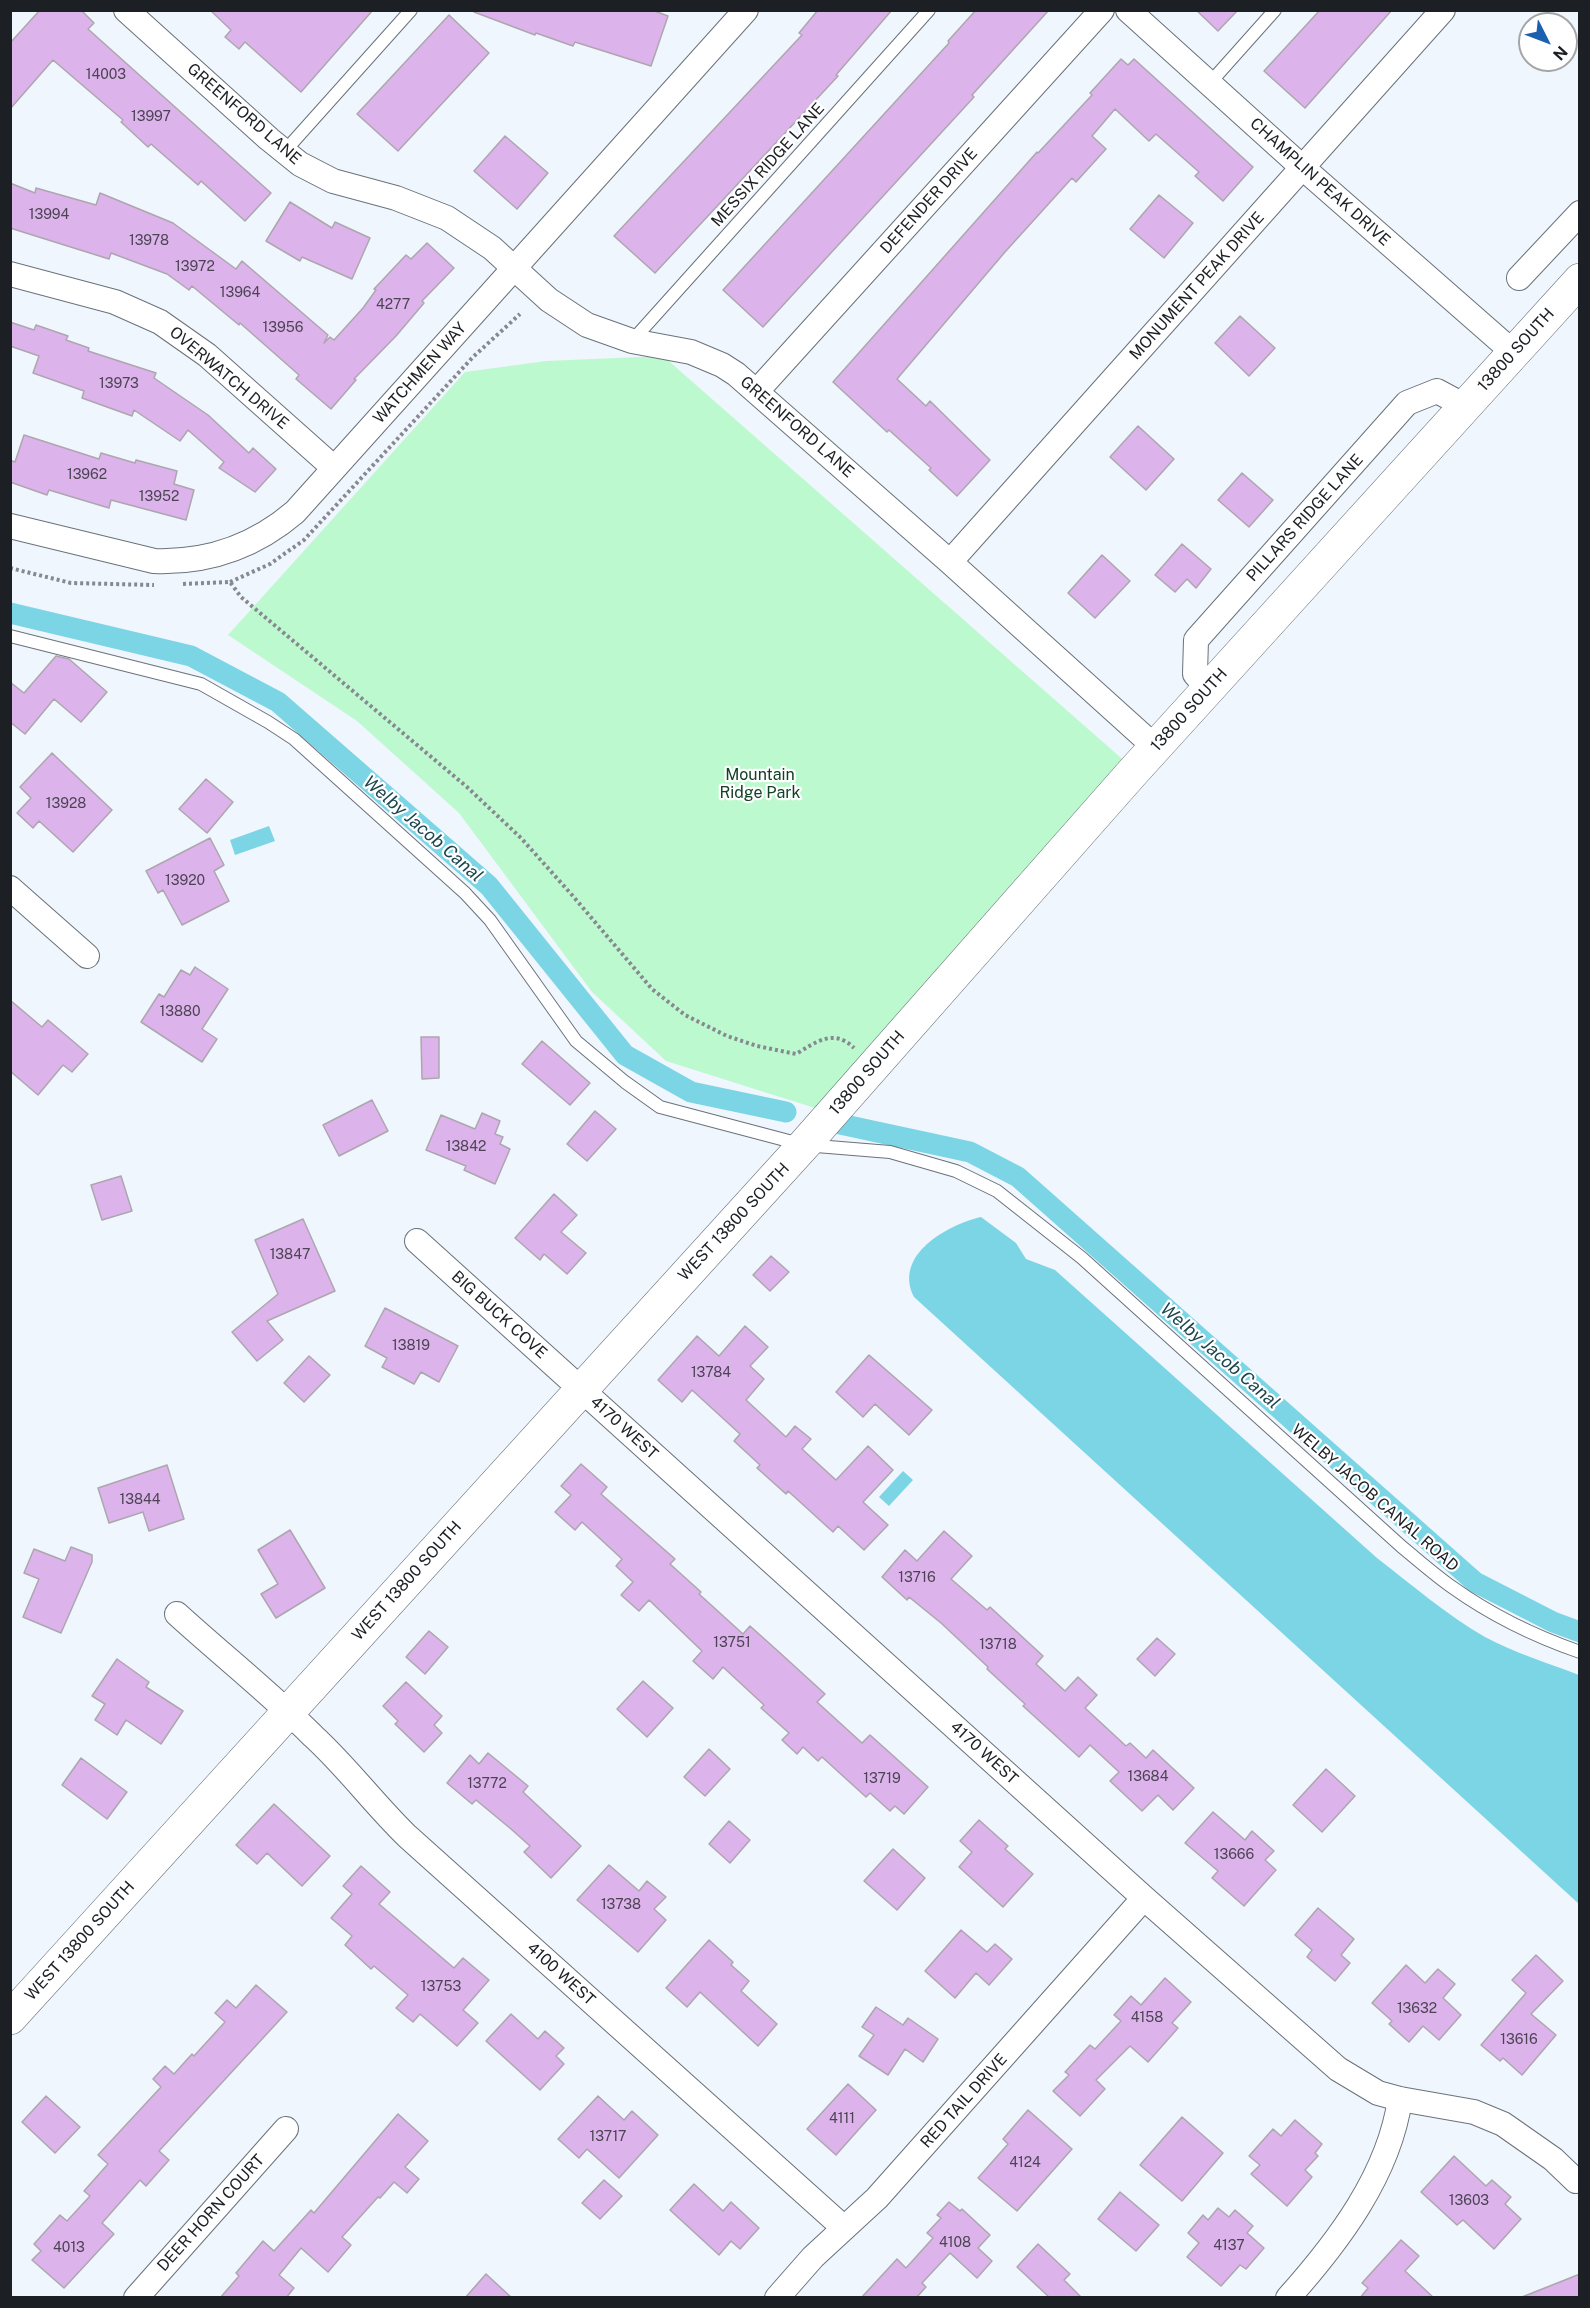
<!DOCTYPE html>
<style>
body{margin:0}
#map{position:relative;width:1590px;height:2308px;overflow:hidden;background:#f0f6fe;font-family:"Public Sans",sans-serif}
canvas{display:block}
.frame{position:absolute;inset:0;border:12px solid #1c1f23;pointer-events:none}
.north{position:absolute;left:1518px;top:12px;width:60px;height:60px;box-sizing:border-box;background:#fff;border:2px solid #a4a5a7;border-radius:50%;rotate:132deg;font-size:16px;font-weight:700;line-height:24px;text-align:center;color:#1c1f23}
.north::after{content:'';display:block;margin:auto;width:21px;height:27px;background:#1c60b0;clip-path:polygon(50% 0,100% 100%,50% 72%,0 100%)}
</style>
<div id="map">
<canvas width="1590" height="2308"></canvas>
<div class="frame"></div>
<div class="north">N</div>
</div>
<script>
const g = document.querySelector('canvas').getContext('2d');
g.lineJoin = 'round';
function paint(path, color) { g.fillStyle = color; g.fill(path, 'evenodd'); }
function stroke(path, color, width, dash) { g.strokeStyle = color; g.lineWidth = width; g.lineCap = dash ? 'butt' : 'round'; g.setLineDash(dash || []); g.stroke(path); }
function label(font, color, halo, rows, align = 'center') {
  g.font = font + ' "Public Sans",sans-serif'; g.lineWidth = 4.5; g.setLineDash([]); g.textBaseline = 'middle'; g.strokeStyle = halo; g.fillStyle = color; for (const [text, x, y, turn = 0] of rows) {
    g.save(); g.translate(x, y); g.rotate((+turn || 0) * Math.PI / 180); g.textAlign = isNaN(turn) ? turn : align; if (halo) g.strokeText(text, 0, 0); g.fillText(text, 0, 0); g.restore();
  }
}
const green = new Path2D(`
 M663,356L1128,764L818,1109L666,1061L592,992L459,813L357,721L228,635L465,372L546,361Z`);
const water = new Path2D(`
 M269,826L275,841L235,855L230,840Z
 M981,1217L1016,1243L1026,1259L1055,1270L1377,1558C1412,1585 1447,1615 1485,1637C1515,1653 1548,1663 1579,1675V1904L914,1297C893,1255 947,1225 981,1217Z
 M903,1471L913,1480L889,1506L879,1497Z`);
const canal = new Path2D(`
 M10,613L191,656L278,702L489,886L625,1055L691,1092L786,1112
 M840,1124L970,1152L1018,1177L1475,1582L1553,1622L1580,1632`);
const building = new Path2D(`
 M40,10H81L94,23L88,29L271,193L245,221L201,181L198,185L151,144L148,147L121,122L123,120L53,60L10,109V43Z
 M210,10H373L301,92L245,42L239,49L225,37L231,30Z
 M474,10H652L668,16L651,66L575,42L573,46L536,33L535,35L474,12Z
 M818,10H892L836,75L838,76L655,273L614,236L802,35L799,33Z
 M976,10H1049L972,95L974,97L763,327L723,290L949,43L948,41Z
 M1196,10H1238L1218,31Z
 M1320,10H1392L1305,108L1264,71Z
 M449,15L489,53L398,151L357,114Z
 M1121,59L1128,65L1134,59L1253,167L1223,201L1195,176L1199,172L1156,134L1149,141L1115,109L1092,136L1106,149L1076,182L1072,178L1005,252L897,379L926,406L930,401L990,460L957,496L929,470L931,468L889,430L887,432L833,382L1037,152L1038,153L1092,95L1090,93Z
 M505,136L548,173L517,209L474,171Z
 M10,183L35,193L36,188L96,205L100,193L173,223L236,269L242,261L328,335L324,343L330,337L334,340L363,308L376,290L374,289L406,255L411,259L427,243L454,268L422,301L424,303L396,336L354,379L356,380L331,409L296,379L299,375L240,323L239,325L192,286L189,290L167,274L111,253L109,259L10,228Z
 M1159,195L1193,223L1164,258L1130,229Z
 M290,202L332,228L335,222L370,238L352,279L302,257L300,261L266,241Z
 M1240,316L1275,348L1249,376L1215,343Z
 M10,322L34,330L36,325L68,336L66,340L89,348L88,351L156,373L154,378L208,415L249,453L253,448L276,469L255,492L219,468L224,462L188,430L180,441L134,410L132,416L82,398L84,391L33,373L39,356L10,346Z
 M1138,426L1174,459L1146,490L1110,457Z
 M24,435L99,459L101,453L135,463L136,460L177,471L174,484L194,490L186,520L111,500L109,508L49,490L47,495L10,482V460L15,462Z
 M1242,473L1273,500L1249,527L1218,500Z
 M1182,544L1211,569L1196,588L1187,579L1175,592L1155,575Z
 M1102,555L1130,581L1095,618L1068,593Z
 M56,656L69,659L107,692L81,722L54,699L25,734L10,722V682L24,693Z
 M52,753L112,810L73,852L39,821L33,828L17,813L31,798L20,787Z
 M206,779L233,802L207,833L179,809Z
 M210,838L224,865L214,871L229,901L182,925L163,890L158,893L146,871Z
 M195,967L228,989L202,1029L217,1039L202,1062L141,1022L159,994L164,997L181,970L190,975Z
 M10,1000L42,1027L48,1020L88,1054L72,1072L63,1065L38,1095L10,1071Z
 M421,1037H439V1078L422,1079Z
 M542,1041L590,1083L570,1105L522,1064Z
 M372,1100L388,1131L339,1156L323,1125Z
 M595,1111L616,1129L587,1161L567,1144Z
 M482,1113L500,1121L495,1134L503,1137L500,1144L510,1149L495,1184L464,1170L466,1166L426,1150L441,1115L475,1129Z
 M121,1176L132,1211L102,1220L91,1185Z
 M554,1194L577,1215L561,1232L586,1253L567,1274L544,1254L540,1260L515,1238Z
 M303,1219L335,1291L267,1321L283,1340L257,1361L232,1332L278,1294L255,1240Z
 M771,1256L789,1272L770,1291L753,1275Z
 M385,1308L458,1346L439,1382L421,1372L414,1384L382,1367L387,1358L365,1346Z
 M745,1326L768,1347L750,1366L764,1379L746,1400L786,1437L795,1426L811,1439L802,1449L836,1480L868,1446L893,1470L863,1502L888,1525L864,1550L838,1526L833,1532L788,1491L786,1494L757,1468L760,1465L734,1441L740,1434L692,1390L682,1402L658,1380L697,1336L719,1356Z
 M869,1355L932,1410L909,1435L875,1404L863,1417L836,1392Z
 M309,1356L330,1375L304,1402L284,1383Z
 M581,1464L607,1487L601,1494L675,1559L670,1564L701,1592L699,1594L743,1634L750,1626L779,1652L825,1694L817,1702L862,1743L870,1735L928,1787L904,1814L895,1806L890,1811L870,1793L866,1797L822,1757L818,1761L803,1747L797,1754L782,1740L789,1733L761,1708L764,1705L723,1667L713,1679L693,1661L702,1651L649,1600L639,1611L621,1595L633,1582L616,1566L622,1559L582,1522L575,1530L555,1512L571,1495L561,1486Z
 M167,1465L184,1519L149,1531L143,1512L109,1523L98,1488Z
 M290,1530L325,1588L276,1618L261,1594L278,1584L258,1550Z
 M944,1531L972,1556L951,1579L987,1610L990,1607L1043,1656L1036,1664L1065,1691L1078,1677L1097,1695L1085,1708L1126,1746L1130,1743L1146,1758L1153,1750L1194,1788L1173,1810L1158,1795L1142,1811L1110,1781L1119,1772L1090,1745L1079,1757L1023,1706L1025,1704L987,1669L988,1667L941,1623L909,1597L907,1600L882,1577L905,1550L917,1561Z
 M71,1547L92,1555V1562L61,1633L23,1617L39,1579L24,1573L34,1549L65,1561Z
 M429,1631L448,1647L425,1674L406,1657Z
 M1157,1638L1175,1654L1155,1676L1137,1659Z
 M117,1659L149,1682L146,1687L183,1711L161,1744L126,1720L117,1735L95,1720L105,1704L92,1696Z
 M643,1681L673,1708L647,1737L617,1709Z
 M406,1682L442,1716L434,1725L442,1733L424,1752L395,1724L398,1721L383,1706Z
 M709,1749L730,1769L705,1796L684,1777Z
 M488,1753L528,1786L523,1792L581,1846L551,1878L524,1852L530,1846L511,1829L476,1800L472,1804L447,1783L470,1755L479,1764Z
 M81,1758L127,1792L107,1819L62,1785Z
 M1326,1769L1355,1796L1322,1832L1293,1805Z
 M274,1804L330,1856L302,1886L267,1853L257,1864L236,1845Z
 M1213,1812L1245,1840L1252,1831L1274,1851L1265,1860L1276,1870L1244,1906L1212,1878L1218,1871L1185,1843Z
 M979,1820L1008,1846L1005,1849L1033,1874L1003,1907L959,1867L972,1852L960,1841Z
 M729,1821L750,1840L730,1863L709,1844Z
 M893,1849L925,1878L897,1910L864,1881Z
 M609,1865L639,1891L647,1881L666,1897L654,1909L666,1920L638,1952L577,1900Z
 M361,1866L390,1892L379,1904L454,1968L463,1958L489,1980L463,2010L478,2023L457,2046L420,2014L413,2022L396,2008L408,1995L374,1966L371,1969L345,1945L352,1936L331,1918L352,1894L343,1886Z
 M1318,1908L1354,1939L1341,1955L1350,1963L1335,1981L1307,1957L1312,1950L1295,1935Z
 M961,1930L987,1952L995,1944L1012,1959L989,1985L976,1973L955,1998L925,1971Z
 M709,1940L733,1962L731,1965L749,1981L741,1991L777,2024L758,2046L700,1992L687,2007L666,1988Z
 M1536,1955L1563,1981L1531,2014L1556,2035L1522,2075L1503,2058L1500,2061L1481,2045L1526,1993L1512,1980Z
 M1406,1965L1425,1983L1438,1969L1455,1984L1443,1998L1461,2015L1439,2040L1423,2026L1409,2042L1389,2024L1392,2021L1372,2003Z
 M1165,1978L1191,2002L1172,2023L1178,2028L1148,2062L1130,2046L1096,2080L1105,2089L1080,2116L1053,2091L1069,2075L1065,2072L1090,2045L1095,2049L1121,2021L1114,2015L1131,1996L1141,2005Z
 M256,1985L287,2012L159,2151L169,2160L146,2186L140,2180L102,2223L114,2234L64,2288L32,2260L41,2251L34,2244L60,2215L67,2221L90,2196L84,2191L108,2164L98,2155L161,2087L153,2079L165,2066L174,2074L192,2054L194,2056L225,2022L215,2013L227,2000L236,2008Z
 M876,2007L903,2025L908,2018L938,2039L923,2062L905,2049L888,2075L859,2056L874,2035L862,2027Z
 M511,2014L538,2039L545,2031L564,2048L556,2056L564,2064L540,2090L486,2041Z
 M848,2084L876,2110L836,2155L807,2129Z
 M46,2096L80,2127L55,2153L22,2122Z
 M598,2096L624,2120L632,2111L658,2135L619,2178L587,2149L579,2158L558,2139Z
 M1028,2110L1072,2149L1017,2211L978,2178L1008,2144L1003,2139Z
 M398,2114L428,2141L405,2167L419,2179L407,2193L394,2182L380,2198L378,2197L342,2237L351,2245L328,2272L301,2248L279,2275L294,2288L286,2298H220L239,2276L236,2273L263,2241L274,2251L311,2210L314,2213Z
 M1182,2117L1223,2153L1182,2201L1140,2165Z
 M1295,2120L1322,2144L1315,2153L1318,2156L1305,2170L1312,2177L1287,2206L1251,2174L1260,2165L1249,2156L1273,2129L1281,2136Z
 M1454,2156L1486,2186L1492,2180L1511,2197L1505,2204L1521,2219L1494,2249L1463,2220L1457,2225L1421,2192Z
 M604,2180L622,2196L600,2219L582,2203Z
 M694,2184L723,2211L731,2202L759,2228L740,2249L731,2241L719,2255L670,2210Z
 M1120,2192L1159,2225L1136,2251L1098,2219Z
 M949,2202L960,2211L962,2209L990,2235L978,2248L992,2261L977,2278L950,2253L922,2283L926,2287L916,2298H861L897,2259L906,2268L933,2238L927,2233L941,2218L937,2215Z
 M1218,2208L1229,2217L1235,2210L1253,2226L1247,2233L1264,2248L1246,2269L1240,2265L1221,2286L1187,2257L1199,2243L1188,2233L1203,2215L1208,2220Z
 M1401,2240L1419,2256L1405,2271L1434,2298H1360L1368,2288L1362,2283Z
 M1038,2244L1070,2274L1064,2280L1082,2298H1050L1017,2267Z
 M486,2274L512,2298H465Z
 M1580,2274V2298H1522V2297Z`);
const path = new Path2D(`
 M10,568L71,583L154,585
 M230,582L270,564L304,540L473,357L520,314
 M183,584L230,582L241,597L467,787L521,838L572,895L652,989L685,1015L727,1036L757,1046L796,1054C816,1042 834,1028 854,1048`);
const lane = new Path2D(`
 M1209,84L1275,10
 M284,152L411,10
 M632,341L929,10
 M10,636L201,684L268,722L294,739L465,893L490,920L576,1041L625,1082L660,1107L804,1145L890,1152L956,1171L997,1191L1082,1258L1402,1547C1418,1560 1435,1575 1452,1587C1491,1615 1534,1636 1580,1652`);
const street = new Path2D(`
 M126,10L269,139L300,164L333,181L396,198L447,218L492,248L549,300L587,325L632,341L691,352L722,365L736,374L950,562L1155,747
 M1128,10L1303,168L1514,353
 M10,274L115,302L160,322L207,355L334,468
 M1519,278L1580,213
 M757,391L1102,10
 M10,526L154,561C208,563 254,547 295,512L746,10
 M950,562L1443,10
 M1208,689L1195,674L1196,640L1407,403L1437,391L1465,406
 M10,888L87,956
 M417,1241L1144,1898L1338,2069L1378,2093L1400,2099L1474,2112L1503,2124L1553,2159L1576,2181
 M177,1614C222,1655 270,1693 313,1736C347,1767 374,1804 407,1836L844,2228
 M136,2298L286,2129
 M777,2298L813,2257L877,2198L1144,1898
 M1288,2298C1338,2242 1389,2175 1400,2099`);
const secondary = new Path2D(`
 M10,2018L804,1145L1132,773L1580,280`);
const numberNames = [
 ["14003",106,75],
 ["13997",151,117],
 ["13994",49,215],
 ["13978",149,241],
 ["13972",195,267],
 ["13964",240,293],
 ["4277",393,305],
 ["13956",283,328],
 ["13973",119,384],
 ["13962",87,475],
 ["13952",159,497],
 ["13928",66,804],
 ["13920",185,881],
 ["13880",180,1012],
 ["13842",466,1147],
 ["13847",290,1255],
 ["13819",411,1346],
 ["13784",711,1373],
 ["13844",140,1500],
 ["13716",917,1578],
 ["13751",732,1643],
 ["13718",998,1645],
 ["13684",1148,1777],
 ["13719",882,1779],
 ["13772",487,1784],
 ["13666",1234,1855],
 ["13738",621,1905],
 ["13753",441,1987],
 ["13632",1417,2009],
 ["4158",1147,2018],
 ["13616",1519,2040],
 ["4111",842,2119],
 ["13717",608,2137],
 ["4124",1025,2163],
 ["13603",1469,2201],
 ["4108",955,2243],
 ["4137",1229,2246],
 ["4013",69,2248]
];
const streetNames = [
 ["GREENFORD LANE",244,114,41],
 ["MESSIX RIDGE LANE",768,165,-48],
 ["CHAMPLIN PEAK DRIVE",1320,182,42],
 ["DEFENDER DRIVE",929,201,-48],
 ["MONUMENT PEAK DRIVE",1197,286,-48],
 ["13800 SOUTH",1516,350,-48],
 ["WATCHMEN WAY",420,373,-48],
 ["OVERWATCH DRIVE",229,378,40],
 ["GREENFORD LANE",797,427,41],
 ["PILLARS RIDGE LANE",1305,518,-48],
 ["13800 SOUTH",1189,710,-48],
 ["13800 SOUTH",867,1073,-49],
 ["WEST 13800 SOUTH",734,1222,-47],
 ["BIG BUCK COVE",499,1315,42],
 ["4170 WEST",624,1428,42],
 ["WELBY JACOB CANAL ROAD",1375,1498,41],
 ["WEST 13800 SOUTH",407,1581,-48],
 ["4170 WEST",984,1753,42],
 ["WEST 13800 SOUTH",80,1941,-48],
 ["4100 WEST",561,1974,42],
 ["RED TAIL DRIVE",964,2101,-48],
 ["DEER HORN COURT",211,2213,-48]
];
const parkNames = [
 ["Mountain",760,775],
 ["Ridge Park",760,793]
];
const waterNames = [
 ["Welby Jacob Canal",423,829,41],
 ["Welby Jacob Canal",1220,1356,41]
];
paint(green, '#bdf9cf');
paint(water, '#7cd5e5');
stroke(canal, '#7cd5e5', 21);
paint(building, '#dcb3ea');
stroke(building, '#ada6af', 1.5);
stroke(lane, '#6a727a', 14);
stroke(street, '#6a727a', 26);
stroke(secondary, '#6a727a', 34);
stroke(path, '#868a90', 4, [3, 3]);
stroke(lane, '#fff', 12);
stroke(street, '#fff', 24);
stroke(secondary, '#fff', 33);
label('14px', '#4c4455', null, numberNames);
label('16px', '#1c1f23', '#fff', streetNames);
label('16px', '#114125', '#fff', parkNames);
label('italic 18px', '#1c464d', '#fff', waterNames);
</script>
